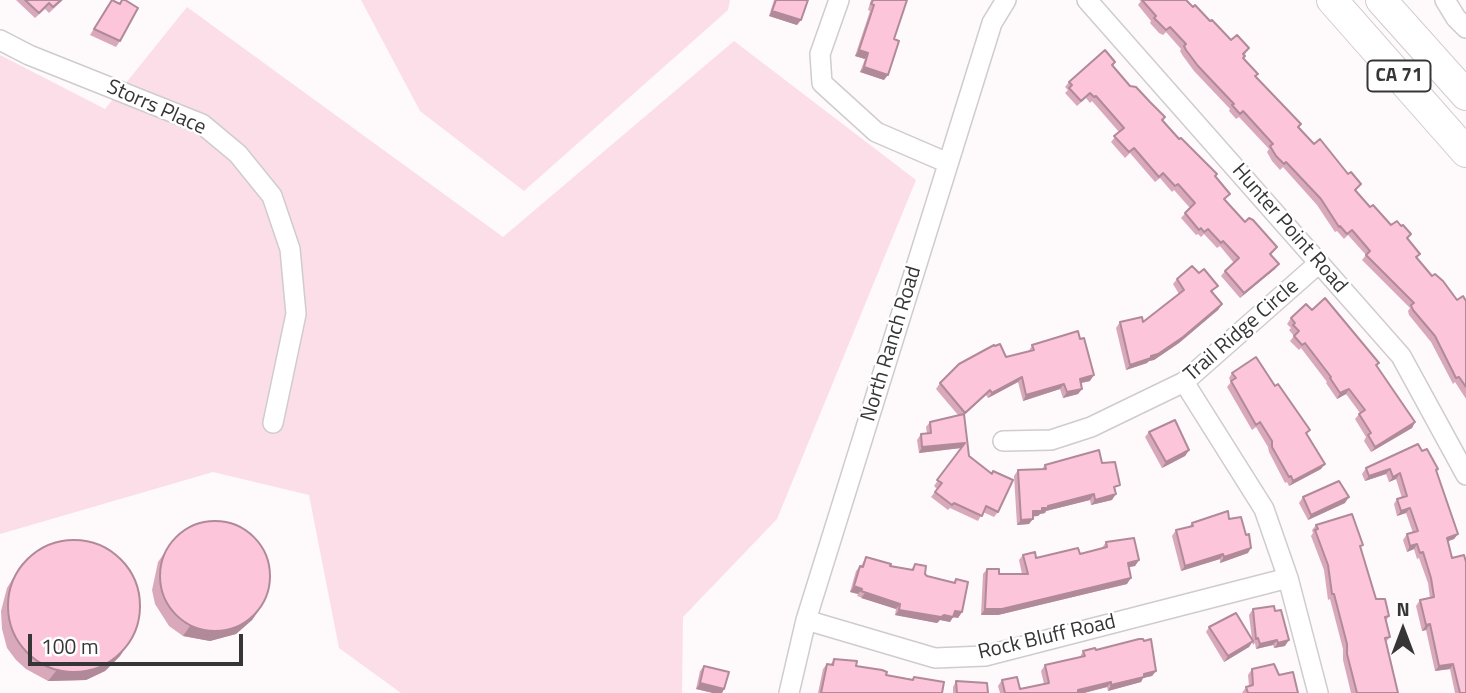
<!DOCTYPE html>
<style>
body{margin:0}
#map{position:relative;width:1466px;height:693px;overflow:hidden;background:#fef9fb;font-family:"Titillium Web",sans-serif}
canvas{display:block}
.north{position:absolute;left:1368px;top:595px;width:70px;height:70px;-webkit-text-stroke:5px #fff;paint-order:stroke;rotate:0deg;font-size:19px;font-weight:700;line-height:28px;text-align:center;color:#373636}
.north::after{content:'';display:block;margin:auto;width:24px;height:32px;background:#373636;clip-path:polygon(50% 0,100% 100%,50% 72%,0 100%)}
.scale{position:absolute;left:28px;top:634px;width:215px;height:32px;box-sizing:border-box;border:4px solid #373636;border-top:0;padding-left:9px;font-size:21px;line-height:24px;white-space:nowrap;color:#373636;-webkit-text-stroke:5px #fff;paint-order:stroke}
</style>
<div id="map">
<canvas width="1466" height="693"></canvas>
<div class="north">N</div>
<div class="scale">100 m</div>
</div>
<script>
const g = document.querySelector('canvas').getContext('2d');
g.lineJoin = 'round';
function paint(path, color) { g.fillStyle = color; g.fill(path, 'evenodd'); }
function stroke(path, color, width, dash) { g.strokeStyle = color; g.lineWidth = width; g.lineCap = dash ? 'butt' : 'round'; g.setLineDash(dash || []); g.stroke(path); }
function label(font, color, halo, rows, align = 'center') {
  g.font = font + ' "Titillium Web",sans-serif'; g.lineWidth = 5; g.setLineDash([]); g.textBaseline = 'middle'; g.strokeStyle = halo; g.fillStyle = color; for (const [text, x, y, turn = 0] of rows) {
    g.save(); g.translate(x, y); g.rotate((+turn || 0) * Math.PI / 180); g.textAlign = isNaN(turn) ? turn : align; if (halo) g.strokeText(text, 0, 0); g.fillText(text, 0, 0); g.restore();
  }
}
const green = new Path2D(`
 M361,0H730L728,10L524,191L420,111Z
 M187,7L503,237L734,41L916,180L777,519L683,617L682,693H401L339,648L309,495L213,472L0,534V55L105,109Z`);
const minor = new Path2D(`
 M839,0L820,54L822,83L876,132L948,163
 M1087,0L1401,356L1466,475
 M1445,0L1456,18L1466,28
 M0,40L29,55L202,124L238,154L272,196L290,249L296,314L273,423
 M1184,382L1264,509L1288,578L1318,693
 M1003,441L1051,440L1091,427L1184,382L1319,263
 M806,620L935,658L985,656L1288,578
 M789,693L806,620L992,23L1006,0`);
const highway = new Path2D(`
 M1332,0L1466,152
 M1381,0L1466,95`);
const wall = new Path2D(`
 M16,0H63L49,13L45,9L35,18Z
 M774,0H808L797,25L769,16Z
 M871,0H907L894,39L884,80L860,72L865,59L855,56L870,11L868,10Z
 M1139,0H1186L1193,7L1246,53L1244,55V58L1256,77L1314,144L1357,190L1356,191L1370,207L1408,239L1420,254L1417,258L1432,276L1457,300L1466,301V399L1455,382L1453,384L1431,342L1409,315L1408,311L1410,308L1362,260L1366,255L1348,235L1344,239L1337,231L1335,232L1317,205L1283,167L1280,170L1272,161L1267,152L1269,149L1239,117L1236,119L1229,111L1230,109L1194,71L1183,56L1180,51L1181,49L1166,32L1163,35L1159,33L1150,23L1151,21L1138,5L1141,1Z
 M108,5L120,41L116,47L90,35Z
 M1115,62L1113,66L1130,86L1165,117L1163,120L1215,177L1225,200L1245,222L1277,247L1271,255L1279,264L1275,269L1240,298L1221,276L1225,271L1234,263L1220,246L1217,248L1204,234L1201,237L1198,234L1196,235L1181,218L1190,208L1174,190L1172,192L1160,178L1155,182L1130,153L1125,158L1111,142L1119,132L1092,101L1090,103L1086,98L1077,106L1065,93L1068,90L1065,87L1069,82Z
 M1177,279L1214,292L1212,293L1222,304L1218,310L1179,343L1154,360L1149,361L1147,363L1126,370L1116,328L1120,322H1143L1179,294L1173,284Z
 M1312,310L1379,363L1376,366L1415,422L1412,428L1371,452L1364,441L1366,437L1355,419L1360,413L1346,394L1337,399L1326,383L1327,382L1301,348L1299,350L1290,341L1294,336L1289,330L1291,328L1287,324L1291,318Z
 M1032,345L1090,381L1081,383L1082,389L1078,394L1063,398L1060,389L1023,401L1018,382L988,398L986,395L964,415L969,456L991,473L993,471L998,512L994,517L983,512L978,521L950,508L948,510L931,497L937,489L934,486L961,448L919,453L917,440L921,434H927L926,427L930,422L958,415L936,389L940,383L1006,357L1029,351Z
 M1232,373L1307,435L1321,469L1289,486L1287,482L1285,483L1269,452L1268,447L1256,427L1252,430L1227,387L1231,382L1229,378Z
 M1149,432L1189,450L1185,456L1162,468L1145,437Z
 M1422,451L1438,469L1436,471L1458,534L1454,539L1448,541L1466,693H1455L1450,669L1435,671L1426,630L1422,631L1416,606L1420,600L1430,598L1428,583L1419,558L1417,559L1414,549L1407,552L1403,540L1407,534L1413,533L1406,513L1397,516L1394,504L1397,499L1402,498L1396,479L1389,482L1386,474L1365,481L1362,474L1366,468Z
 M1102,463L1116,490L1115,491L1112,500L1091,505L1090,500L1046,511L1045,513L1040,514L1038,516H1033L1029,524L1017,525L1014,476L1018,470L1042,469L1045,465Z
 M1303,497L1345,503L1308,520L1299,503Z
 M1229,519L1248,553L1220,563V559L1181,571L1172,536L1176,530L1189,527L1192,523Z
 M1316,525L1361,549L1376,599L1389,616L1386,621L1390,637L1386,642L1398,693H1351L1343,660V649L1330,599L1328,600L1324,570L1311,536L1313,533L1312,530Z
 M1106,542L1139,560L1135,566L1129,567L1127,584L998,615H981L983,574L987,569L999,574H1022L1019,560L1023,555L1036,558L1080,554L1102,548Z
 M165,552L259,610L252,620L236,634L210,641L183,636L169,626L155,604L152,590L158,562Z
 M866,557L890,566L911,570L915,564L927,576L954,582L956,579L962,612L958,618L953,617L950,622L940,620L937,623L895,615L896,609L857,596L858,594L850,592L856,571L860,566H861Z
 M22,564L127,645L120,656L105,671L86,680L48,681L26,669L16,660L7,648L2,629L1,611L7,588Z
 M1253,609L1285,646L1274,648L1273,645L1256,649L1255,643L1253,645L1252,642L1249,647L1224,662L1206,632L1209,627L1252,639L1249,615Z
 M1096,650L1156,671L1152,676L1143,678L1141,682L1108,691L1107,687L1084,693H1000L998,686L1002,680L1020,689L1044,684L1041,671L1045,665L1080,657L1083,651Z
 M834,659L886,675L912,679L914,677L942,693H818L823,669L827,664H831Z
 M704,666L724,689L722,693H713L696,689L700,671Z
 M1252,669L1279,675L1298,693H1242L1246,687L1249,686L1248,675Z
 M956,681L988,693H953V687Z`);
const shadedWall = new Path2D(`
 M772,11L801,20L797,25L769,16Z
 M859,50L868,53L865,59L855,56Z
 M864,67L888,75L884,80L860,72Z
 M1279,264L1275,269L1240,298L1244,293Z
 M1222,304L1218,310L1179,343L1154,360L1149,361L1147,363L1126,370L1130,365L1151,356Z
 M1094,375L1090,381L1076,384L1080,379Z
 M1022,377L1018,382L988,398L992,393Z
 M1064,384L1060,389L1023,401L1026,395Z
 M1082,389L1078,394L1063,398L1067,392Z
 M1349,389L1346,394L1337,399L1340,393Z
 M990,390L986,395L961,418L965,413Z
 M1415,422L1412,428L1371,452L1375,447Z
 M965,443L961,448L919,453L922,447Z
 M1189,450L1185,456L1162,468L1166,462Z
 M1325,464L1321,469L1289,486L1293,481Z
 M1390,469L1386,474L1365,481L1369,476Z
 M1400,473L1396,479L1389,482L1393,477Z
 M1094,494L1090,500L1046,511L1045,513L1040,514L1038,516L1029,517L1033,511L1048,506Z
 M1116,494L1112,500L1091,505L1095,500Z
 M1349,497L1345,503L1308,520L1311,515Z
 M1410,508L1406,513L1397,516L1401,511Z
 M1033,519L1029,524L1017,525L1021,520Z
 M1458,534L1454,539L1443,543L1447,538Z
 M1417,544L1414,549L1407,552L1410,546Z
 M1251,548L1248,553L1220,563L1224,557Z
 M1223,554L1220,559L1181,571L1185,566Z
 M1139,560L1135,566L1125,568L1128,563Z
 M1131,578L1127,584L998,615H981L985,609Z
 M854,586L862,589L858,594L850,592Z
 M865,593L900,604L896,609L861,598Z
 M259,610L252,620L236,634L210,641L183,636L190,626Z
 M899,610L944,615L955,611L962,612L958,618L953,617L950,622L940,620L937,623L895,615Z
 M1430,624L1426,630L1422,631L1426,625Z
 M1277,640L1273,645L1256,649L1260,644Z
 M1289,640L1285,646L1274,648L1278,643Z
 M1253,641L1249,647L1224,662L1228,656Z
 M127,645L120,656L105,671L86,680L48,681L56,671Z
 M1453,664L1450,669L1435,671L1439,666Z
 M1156,671L1152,676L1143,678L1141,682L1108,691L1111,685L1144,674Z
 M1111,682L1107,687L1084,693H1076L1078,690Z
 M700,683L724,689L722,693H713L696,689Z`);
const building = new Path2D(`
 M25,0H61L53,7L49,3L39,13Z
 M112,0L120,4L122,0H125L138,8L120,41L94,29Z
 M776,0H808L801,20L772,11Z
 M873,0H907L894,39L899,41L888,75L864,67L868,53L859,50L874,5L871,4Z
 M1142,0H1186L1193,7L1195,5L1210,21L1212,20L1231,40L1237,35L1249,48L1243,54L1245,56L1243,58L1258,74L1255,76L1301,124L1298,127L1314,144L1320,139L1348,174L1351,172L1361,184L1355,190L1370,207L1373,205L1391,225L1397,221L1401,226L1403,225L1411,234L1407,238L1420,254L1416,257L1432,276L1435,274L1443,281L1457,300L1463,296L1466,301V387L1459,377L1456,378L1435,336L1413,310L1411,305L1414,303L1366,255L1370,251L1352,230L1347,234L1340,226L1339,227L1321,199L1286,162L1284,164L1276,156L1270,146L1273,144L1243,111L1240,114L1232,105L1234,104L1198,66L1186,50L1184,46L1186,44L1170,27L1166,30L1154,18L1156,16Z
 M1105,50L1115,62L1112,65L1130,86L1136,87L1150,102L1165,117L1162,120L1179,139L1181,138L1217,174L1215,176L1230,194L1224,199L1245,222L1249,218L1253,220L1277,247L1270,254L1279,264L1244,293L1225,271L1239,258L1223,241L1221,243L1208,229L1204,232L1201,228L1199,230L1185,213L1195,203L1178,184L1175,186L1163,173L1159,177L1134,148L1129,152L1114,136L1124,128L1096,96L1094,97L1090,93L1081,101L1069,88L1072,85L1069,82Z
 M1192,266L1199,273L1204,269L1218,286L1211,291L1222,304L1183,337L1158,354L1151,356V358L1130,365L1120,322L1142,317L1143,322L1184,290L1177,279Z
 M1325,298L1379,363L1376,365L1415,422L1375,447L1368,435L1371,433L1359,414L1365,410L1349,389L1340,393L1330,378L1331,377L1305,343L1302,345L1294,336L1299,331L1293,325L1295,323L1291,318L1306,304L1312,310Z
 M1078,331L1080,339L1084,338L1094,375L1080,379L1082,389L1067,392L1064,384L1026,395L1022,377L992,393L990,390L965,413L940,383L959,364L994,345L995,346L1000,344L1006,357L1034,350L1032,345Z
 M1256,357L1275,386L1278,384L1310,430L1306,433L1325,464L1293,481L1291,476L1289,477L1272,447V441L1260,422L1256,425L1231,381L1236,378L1232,373Z
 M964,414L969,456L992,474L993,471L1013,480L998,512L986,506L982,516L954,503L952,505L935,492L942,483L937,480L965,443L922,447L921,434L931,433L930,422Z
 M1175,420L1189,450L1166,462L1149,432Z
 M1418,444L1422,451L1427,449L1438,469L1436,470L1458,534L1447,538L1452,558L1464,555L1466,562V693H1460L1453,664L1439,666L1430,624L1426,625L1420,600L1434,597L1431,578L1423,552L1420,553L1417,544L1410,546L1407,534L1418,531L1410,508L1401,511L1397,499L1407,496L1400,473L1393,477L1390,469L1369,476L1366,468Z
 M1099,450L1102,463L1115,462L1120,485L1114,487L1116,494L1095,500L1094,494L1048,506V508H1042V511H1033V519L1021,520L1018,470L1046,469L1045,465Z
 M1339,481L1349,497L1311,515L1303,497Z
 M1228,511L1229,519L1241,517L1246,535L1249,534L1251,548L1224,557L1223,554L1185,566L1176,530L1193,526L1192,523Z
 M1352,514L1363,545L1360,546L1376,599H1385L1389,616L1385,617L1390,637L1385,638L1398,693H1357L1347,654V644L1334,594H1332L1328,565L1315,530L1318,529L1316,525Z
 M160 576a55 55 0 1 1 110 0a55 55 0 1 1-110 0Z
 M1134,538L1139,560L1128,563L1131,578L1002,609H985L987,569H999V574H1028L1023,555L1035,552L1036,558L1078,548L1080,554L1107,547L1106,542Z
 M8 606a66 66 0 1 1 132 0a66 66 0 1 1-132 0Z
 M866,557L891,564L890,566L913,570L915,564L926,566L925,574L927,576L955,583L956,579L968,582L962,612L955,611L953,617L944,615L941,617L899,610L900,604L861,591L862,589L854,586L860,566L863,567Z
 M1274,606L1275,611L1281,610L1289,640L1278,643L1277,640L1260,644L1258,638L1256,639L1253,609Z
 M1236,613L1253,641L1228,656L1209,627Z
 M1139,639H1143L1144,641L1151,639L1156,671L1144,674V677L1111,685V682L1078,690V693H1005L1002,680L1017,677L1020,689L1049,683L1045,665L1085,656L1083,651L1095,648L1096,650Z
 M834,659L857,661L856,666L882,670L887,672L886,675L913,680L914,677L944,682L942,693H821L827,664L833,665Z
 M1274,664L1279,675L1293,672L1298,693H1248L1246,687L1253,685L1252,669Z
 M704,666L729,672L724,689L700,683Z
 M956,681L987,683L988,693H957Z`);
const shields = [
 [1399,76,63]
];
const shieldNames = [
 ["CA 71",1399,76]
];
const streetNames = [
 ["Storrs Place",156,108,24],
 ["Hunter Point Road",1289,229,49],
 ["Trail Ridge Circle",1242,331,-41],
 ["North Ranch Road",892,344,-73],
 ["Rock Bluff Road",1047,638,-13]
];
paint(green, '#fbdee8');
stroke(minor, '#d0cccd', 22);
stroke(highway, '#d0cccd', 32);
stroke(minor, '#fff', 19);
stroke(highway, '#fff', 30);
paint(wall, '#d9a9bb');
paint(shadedWall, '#b08a99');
paint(building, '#fcc5da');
stroke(building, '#b08a99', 2);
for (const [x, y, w] of shields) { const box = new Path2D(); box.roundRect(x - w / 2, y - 15.5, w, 31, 5); g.fillStyle = '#fff'; g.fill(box); stroke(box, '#373636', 2); }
label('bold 19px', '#373636', null, shieldNames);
label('21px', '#373636', '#fff', streetNames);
</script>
